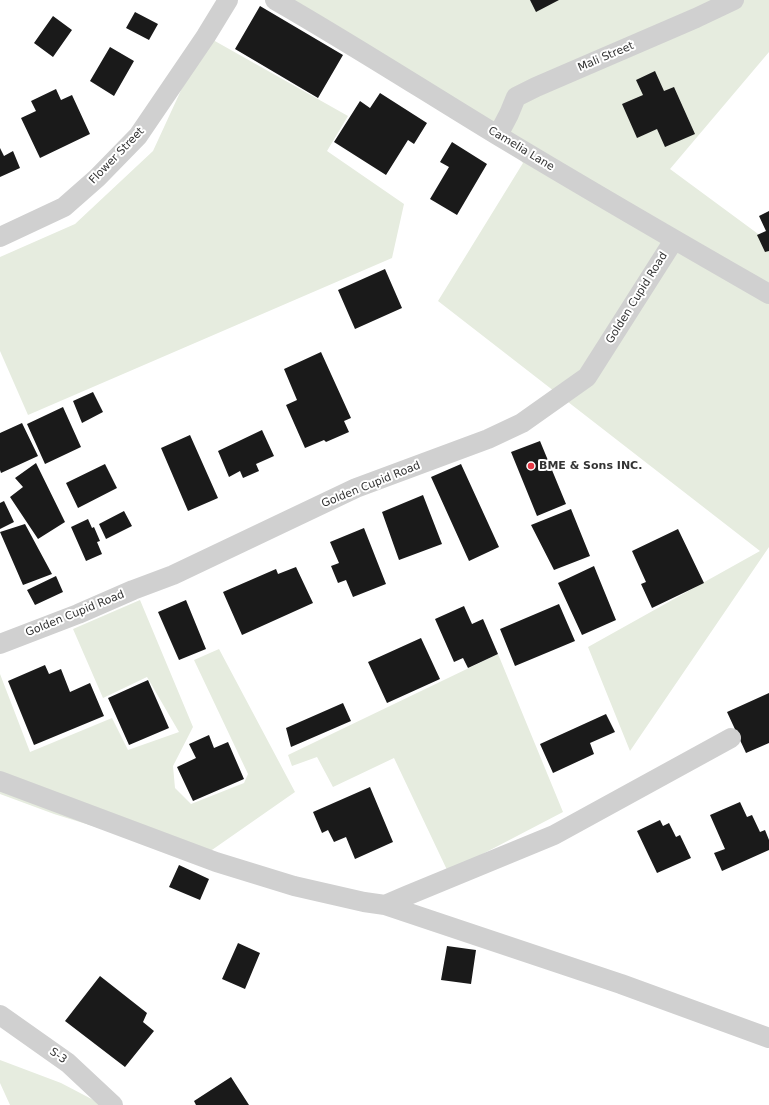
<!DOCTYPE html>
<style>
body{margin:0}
canvas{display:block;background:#fff}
</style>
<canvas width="769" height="1105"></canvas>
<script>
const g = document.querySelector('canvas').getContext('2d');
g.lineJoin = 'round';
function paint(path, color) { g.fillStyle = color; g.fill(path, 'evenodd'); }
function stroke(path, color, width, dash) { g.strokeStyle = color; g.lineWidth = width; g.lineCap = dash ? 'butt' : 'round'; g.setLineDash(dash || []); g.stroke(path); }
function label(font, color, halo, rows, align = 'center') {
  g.font = font + ' "DejaVu Sans",sans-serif'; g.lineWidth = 4; g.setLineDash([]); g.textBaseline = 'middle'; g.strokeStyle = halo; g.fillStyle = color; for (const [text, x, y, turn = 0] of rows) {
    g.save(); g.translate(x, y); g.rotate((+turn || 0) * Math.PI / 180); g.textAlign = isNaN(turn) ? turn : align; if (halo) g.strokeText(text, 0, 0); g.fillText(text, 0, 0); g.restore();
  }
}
const green = new Path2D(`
 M273,0H769V52L670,169L769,242V547L630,751L588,647L760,551L438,301L523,163L498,135Z
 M206,36L348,116L327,151L404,204L392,258L28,415L0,351V257L75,224L153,151Z
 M140,600L193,727L173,766L175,788L191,804L244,783L248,774L194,660L219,649L295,792L199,859L54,814L0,794V674L30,752L112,718L128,750L179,732L147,677L103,698L73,629Z
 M498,654L563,812L448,872L394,758L333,787L317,757L292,766L288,755Z
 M0,1060L61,1083L103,1105H10L0,1083Z`);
const building = new Path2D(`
 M530,0H559L536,12Z
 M260,6L343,55L318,98L235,49Z
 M135,12L158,24L149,40L126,28Z
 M53,16L72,30L53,57L34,43Z
 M110,47L134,61L114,96L90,81Z
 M655,71L664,91L674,87L695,134L665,147L657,129L637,138L622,104L643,95L636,80Z
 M56,89L61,100L72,95L90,134L40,158L21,118L36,111L31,101Z
 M380,93L427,123L414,144L408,140L386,175L334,142L360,101L370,108Z
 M452,142L487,164L457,215L430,199L449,167L440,162Z
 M0,148L4,156L13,151L20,168L0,177Z
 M769,211V251L765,252L757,235L766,231L759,216Z
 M385,269L402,308L355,329L338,290Z
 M321,352L351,418L344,421L349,432L326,442L324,440L305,448L286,405L297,400L284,369Z
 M93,392L103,412L82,423L73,401Z
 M63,407L81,447L45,464L27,424Z
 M22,423L38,456L1,473L0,470V433Z
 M262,430L274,456L256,464L259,471L243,478L240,471L229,477L218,451Z
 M190,435L218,498L188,511L161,448Z
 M540,441L566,504L537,516L511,452Z
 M36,463L65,522L38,539L10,497L23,487L15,478Z
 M105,464L117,488L78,508L66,483Z
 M461,464L499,547L469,561L431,477Z
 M423,495L442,544L399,560L382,512Z
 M4,501L14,522L0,529V503Z
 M571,509L590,556L554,570L531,525Z
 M124,511L132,526L106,539L99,524Z
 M88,519L92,528L94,527L100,541L97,542L102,554L86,561L71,527Z
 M25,524L52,574L23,585L0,532Z
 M364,528L386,584L353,597L346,580L338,583L331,566L339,563L330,542Z
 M678,529L704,583L652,608L641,584L646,582L632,551Z
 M594,566L616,620L582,635L558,583Z
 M296,567L313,603L242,635L223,592L276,569L278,574Z
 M56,576L63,592L35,605L27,590Z
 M186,600L206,649L179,660L158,612Z
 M559,604L575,641L515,666L500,629Z
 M464,606L472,624L483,619L498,654L468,668L463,658L454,662L435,619Z
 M421,638L440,679L387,703L368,662Z
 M45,665L49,674L61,669L70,692L90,683L104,716L34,745L8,681Z
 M148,680L169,728L129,745L108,698Z
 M769,693V743L746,753L727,712Z
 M343,703L351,721L291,747L286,728Z
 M606,714L615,732L590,743L594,754L553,773L540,744Z
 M209,735L214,748L228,742L244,779L193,801L177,767L196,758L189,744Z
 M370,787L393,842L355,859L346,837L334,842L328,830L322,833L313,812Z
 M740,802L747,817L752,815L760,832L765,830L769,840V850L722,871L714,853L725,849L710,815Z
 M660,820L663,826L669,823L676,837L680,835L691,858L657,873L637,831Z
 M179,865L209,879L200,900L169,887Z
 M238,943L260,953L245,989L222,979Z
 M447,946L476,950L471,984L441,980Z
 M100,976L147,1013L143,1022L154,1031L125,1067L65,1021Z
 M231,1077L249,1105H196L194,1101Z`);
const street = new Path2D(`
 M275,0C350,43 423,90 497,135C587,189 678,242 769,294
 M498,135L509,114L516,97L536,87L696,18L734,0
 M0,237L64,207L97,178L138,136L206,36L228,0
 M0,644L78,614L133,590L173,575L356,488L488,439L522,423L587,377L674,240
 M0,781L216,862L294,886L364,902L385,905L406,896L554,835L731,738
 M385,905L621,984L769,1038
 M0,1015L68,1063L113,1105`);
const markers = [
 [531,466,4,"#e63946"]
];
const streetNames = [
 ["Mali Street",606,57,-23],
 ["Camelia Lane",521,149,31],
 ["Flower Street",117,156,-46],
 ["Golden Cupid Road",637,298,-58],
 ["Golden Cupid Road",371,485,-22],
 ["Golden Cupid Road",75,614,-22],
 ["S-3",58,1056,36]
];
const poiNames = [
 ["BME & Sons INC.",539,466]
];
paint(green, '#e6ecdf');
paint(building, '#1a1a1a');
stroke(street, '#d0d0d0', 20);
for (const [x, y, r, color] of markers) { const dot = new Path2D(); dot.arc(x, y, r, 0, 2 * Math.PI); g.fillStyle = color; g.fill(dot); stroke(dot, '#fff', 1.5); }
label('11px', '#333', '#fff', streetNames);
label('bold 11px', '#333', '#fff', poiNames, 'left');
</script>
